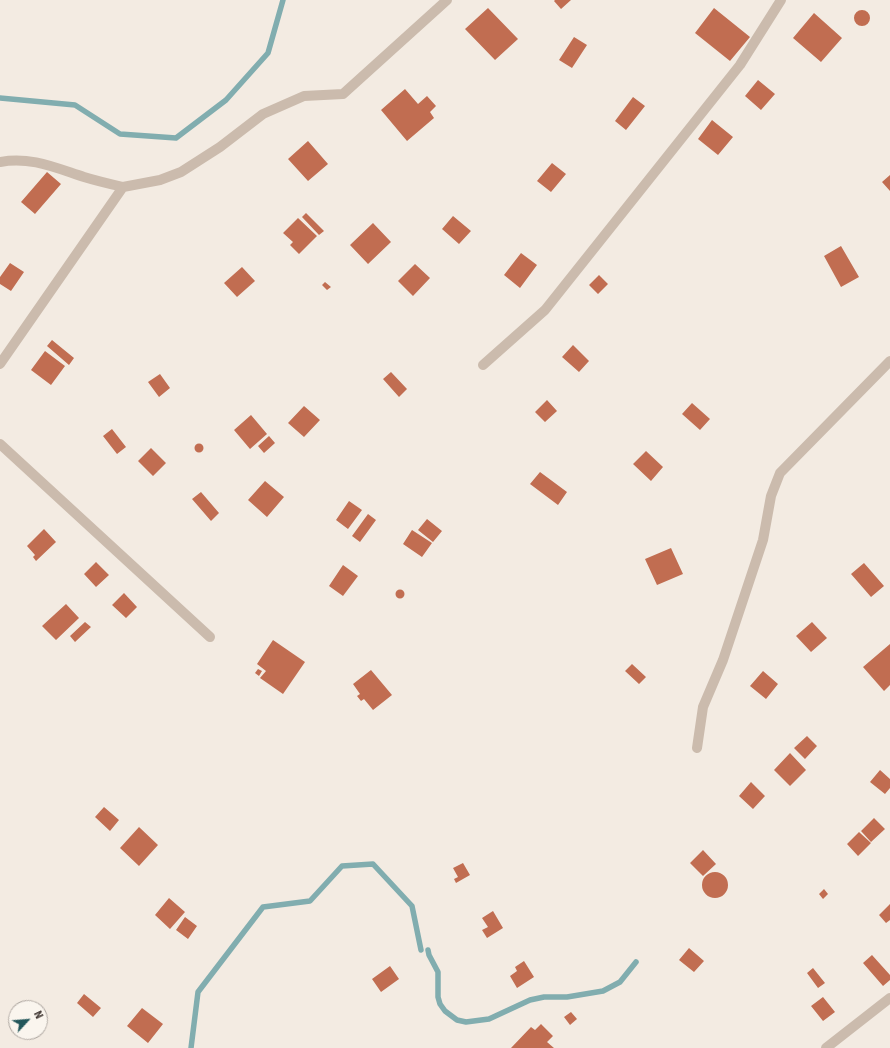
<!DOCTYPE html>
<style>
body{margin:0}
#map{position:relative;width:890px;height:1048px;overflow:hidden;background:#f3ebe2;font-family:"Source Sans 3",sans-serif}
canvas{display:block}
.north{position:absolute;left:8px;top:1000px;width:40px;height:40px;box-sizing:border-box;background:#faf5ee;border:1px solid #ada6a0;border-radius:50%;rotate:64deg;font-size:11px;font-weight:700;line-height:16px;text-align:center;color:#3a302c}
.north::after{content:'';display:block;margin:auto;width:14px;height:18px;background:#22565a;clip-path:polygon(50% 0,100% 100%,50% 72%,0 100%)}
</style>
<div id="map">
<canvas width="890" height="1048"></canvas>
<div class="north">N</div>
</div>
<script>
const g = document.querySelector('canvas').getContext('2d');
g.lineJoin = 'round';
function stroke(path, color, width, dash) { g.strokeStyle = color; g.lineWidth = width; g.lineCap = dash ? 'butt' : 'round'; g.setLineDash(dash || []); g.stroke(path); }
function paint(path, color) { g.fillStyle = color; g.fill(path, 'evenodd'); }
const stream = new Path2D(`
 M0,98L75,105L120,134L176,138L226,100L268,53L283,0
 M428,950L429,955L438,972V997L440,1004L445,1011L457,1020L466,1022L489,1019L530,1000L544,997H567L603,991L620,982L636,962
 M191,1048L198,992L263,907L310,901L342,866L373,864L412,906L421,950`);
const building = new Path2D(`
 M555,0H571L561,9L554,1Z
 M488,8L518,39L495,60L465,29Z
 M714,8L750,37L730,61L695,33Z
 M854 18a8 8 0 1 1 16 0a8 8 0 1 1-16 0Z
 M814,13L842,38L821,62L793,38Z
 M574,37L587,45L572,68L559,60Z
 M758,80L775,94L761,110L745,96Z
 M405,89L418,104L427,96L436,106L430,112L434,118L407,141L381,110Z
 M633,97L645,106L626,130L615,121Z
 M712,120L733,137L718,155L698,139Z
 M308,141L328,164L308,181L288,159Z
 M552,163L566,174L551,192L537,181Z
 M47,172L61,184L35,214L21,202Z
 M890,175V191L882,182Z
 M306,213L324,231L319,235L302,217Z
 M453,216L471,231L459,244L442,229Z
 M298,218L317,236L299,254L290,245L293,242L283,233Z
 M373,223L391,242L368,264L350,245Z
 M841,246L859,277L841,287L824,256Z
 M521,253L537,265L520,288L504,275Z
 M10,263L24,272L11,291L0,284V277Z
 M415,264L430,278L413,296L398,281Z
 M242,267L255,281L237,297L224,283Z
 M599,275L608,284L598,294L589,285Z
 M325,282L331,287L327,290L322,285Z
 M52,340L74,358L69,365L47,346Z
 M573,345L589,361L579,372L562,357Z
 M45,351L65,366L51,385L31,370Z
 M391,372L407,389L399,397L383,379Z
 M160,374L170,388L159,397L148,382Z
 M547,400L557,411L545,422L535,412Z
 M692,403L710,419L700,430L682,414Z
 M304,406L320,420L304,437L288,423Z
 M251,415L267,434L250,449L234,430Z
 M112,429L126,447L117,454L103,436Z
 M269,436L275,443L264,453L258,446Z
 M194.5 448a4.5 4.5 0 1 1 9 0a4.5 4.5 0 1 1-9 0Z
 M151,448L166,463L153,476L138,461Z
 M646,451L663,467L651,481L633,464Z
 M540,472L567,492L558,505L530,484Z
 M265,481L284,497L267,517L248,500Z
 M201,492L219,513L211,521L192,499Z
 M349,501L362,510L348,529L336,520Z
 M368,514L376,520L360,542L352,536Z
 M427,519L442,531L433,542L418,530Z
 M44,529L56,542L36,561L33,557L35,555L27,546Z
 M412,530L432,543L422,557L403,544Z
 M671,548L683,574L657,585L645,559Z
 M96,562L109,575L96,587L84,574Z
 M864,563L884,586L871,597L851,574Z
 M343,565L358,576L343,596L329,586Z
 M395.5 594a4.5 4.5 0 1 1 9 0a4.5 4.5 0 1 1-9 0Z
 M124,593L137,607L126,618L112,605Z
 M66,604L79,618L56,640L42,626Z
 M85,622L91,627L75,642L70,636Z
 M812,622L827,638L811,652L796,636Z
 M273,640L305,662L283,694L260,678L266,671L257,664Z
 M890,644V685L884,691L863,667Z
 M632,664L646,677L639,684L625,671Z
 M258,669L262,671L259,676L255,673Z
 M371,670L392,695L373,710L364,699L361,701L357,696L360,694L353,684Z
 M763,671L778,684L766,699L750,686Z
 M807,736L817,746L805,759L794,748Z
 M790,753L806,770L790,786L774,770Z
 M880,770L890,779V788L885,794L870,782Z
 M751,782L765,796L753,809L739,796Z
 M104,807L119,820L110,831L95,817Z
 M874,818L885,829L871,842L861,831Z
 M139,827L158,845L139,866L120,848Z
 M859,832L871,843L858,856L847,844Z
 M703,850L716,864L703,876L690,863Z
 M463,863L470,875L456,883L454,879L458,877L453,868Z
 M702 885a13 13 0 1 1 26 0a13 13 0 1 1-26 0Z
 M824,889L828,894L823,899L819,894Z
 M169,898L185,912L170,929L155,915Z
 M890,904V920L886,923L879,915Z
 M493,911L503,928L487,938L482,930L488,927L482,918Z
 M185,917L197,926L188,939L176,930Z
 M689,948L704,961L694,972L679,960Z
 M872,955L890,975V980L883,986L863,963Z
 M524,961L534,977L517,988L510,976L517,971L515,967Z
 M390,966L399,979L381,992L372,979Z
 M813,968L825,983L818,988L807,973Z
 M84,994L101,1008L93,1017L77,1003Z
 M823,997L835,1012L823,1021L811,1006Z
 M142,1008L163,1024L148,1043L127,1026Z
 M571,1012L577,1019L570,1025L564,1017Z
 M541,1024L553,1036L547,1042L554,1048H511L531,1027L535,1030Z`);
const street = new Path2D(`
 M0,162C30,156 56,168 84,177C97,181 110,184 123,187
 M0,364L123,187L160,180L181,172L220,147L263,114L304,96L343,94L447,0
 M483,365L545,310L740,65L781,0
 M0,444L210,637
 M697,748L703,707L723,660L763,540L771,496L780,473L890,361
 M826,1048L890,998`);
stroke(stream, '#81adaf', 5.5);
paint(building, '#c16d51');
stroke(street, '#cbbbad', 10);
</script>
